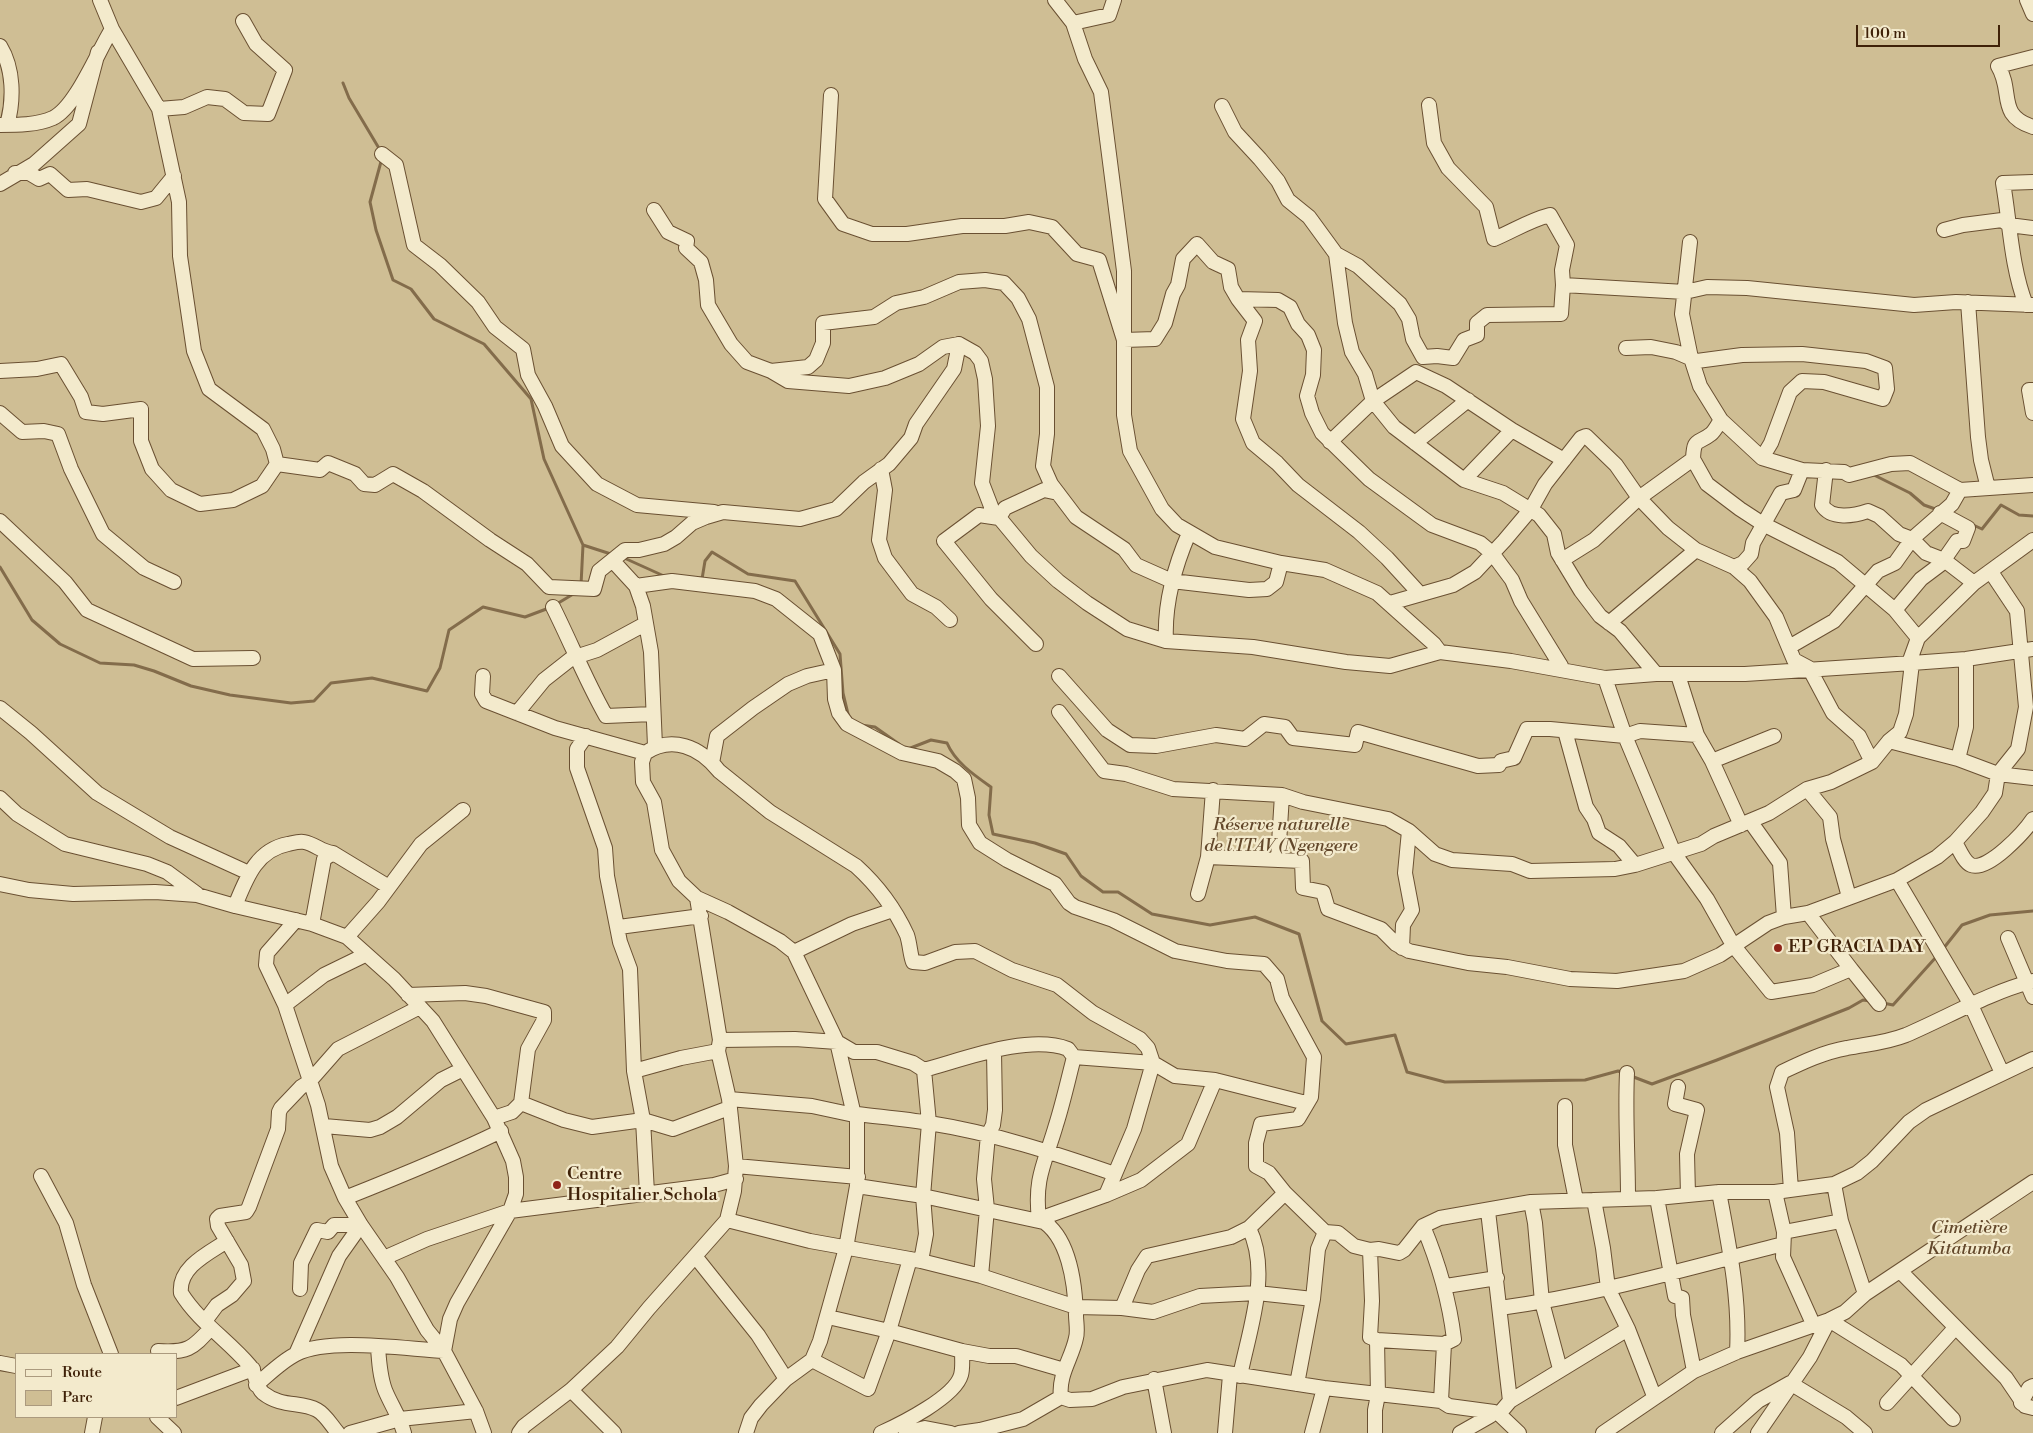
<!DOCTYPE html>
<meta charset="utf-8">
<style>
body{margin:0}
#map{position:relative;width:2033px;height:1433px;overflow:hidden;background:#ecdeb1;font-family:"Libre Bodoni",serif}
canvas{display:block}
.legend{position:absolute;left:15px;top:1353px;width:162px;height:65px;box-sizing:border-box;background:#f3eacc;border:1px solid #ab9a7e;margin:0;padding:6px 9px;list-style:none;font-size:15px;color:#3f2108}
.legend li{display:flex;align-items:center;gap:10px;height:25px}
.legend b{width:25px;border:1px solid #ab9a7e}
.scale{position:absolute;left:1856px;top:25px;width:144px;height:22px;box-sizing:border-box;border:2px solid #3f2108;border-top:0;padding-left:6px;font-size:15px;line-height:18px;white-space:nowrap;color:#3f2108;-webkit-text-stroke:4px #f3eacc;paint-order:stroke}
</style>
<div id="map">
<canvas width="2033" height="1433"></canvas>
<ul class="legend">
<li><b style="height:6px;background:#f3eacc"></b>Route</li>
<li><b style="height:14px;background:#cfbe94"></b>Parc</li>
</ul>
<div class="scale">100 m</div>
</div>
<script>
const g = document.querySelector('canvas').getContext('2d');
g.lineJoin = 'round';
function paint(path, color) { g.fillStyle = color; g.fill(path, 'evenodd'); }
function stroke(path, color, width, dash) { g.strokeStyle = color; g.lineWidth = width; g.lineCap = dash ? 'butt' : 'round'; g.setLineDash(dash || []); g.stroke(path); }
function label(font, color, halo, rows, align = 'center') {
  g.font = font + ' "Libre Bodoni",serif'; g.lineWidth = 4.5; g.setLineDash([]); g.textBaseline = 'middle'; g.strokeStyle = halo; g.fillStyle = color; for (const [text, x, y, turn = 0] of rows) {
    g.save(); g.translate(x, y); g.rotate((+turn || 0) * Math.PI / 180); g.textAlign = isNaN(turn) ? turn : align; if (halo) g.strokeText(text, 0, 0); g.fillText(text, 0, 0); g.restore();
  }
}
const green = new Path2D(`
 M0,0H2033V1433H0ZM16,1354H176V1417H16Z`);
const stream = new Path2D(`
 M343,83L349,98L380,150
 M382,158L370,202L376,230L393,280L411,289L434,319L484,344L531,399L544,459L583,545L581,585
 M1872,474L1910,493L1924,505L1938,510
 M1971,524L1982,529L2001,505L2019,515L2033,516
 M583,545L614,555
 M622,557L664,576
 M0,567L32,620L60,644L100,663L134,665L154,671L191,686L230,695L291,703L314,701L331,683L372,678L427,691L440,668L449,630L483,607L525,617L549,608
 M700,578L702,579L705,561L712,552L748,574L795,581L840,654L843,693L849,718
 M555,605L575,593
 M861,725L875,727L899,744
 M908,749L931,740L947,743C955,762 974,775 991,787L989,815L993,834L1035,843L1066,854L1081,876L1103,892H1118L1152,914L1210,925L1255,917L1299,934L1322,1021L1346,1044L1395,1035L1407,1072L1445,1082L1585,1080L1618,1071L1623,1073
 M1943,949L1962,925L1990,915L2033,911
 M1883,1003L1893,1005L1937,956
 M1631,1076L1652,1084L1717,1060L1849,1008L1863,1000L1870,1001`);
const minor = new Path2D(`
 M100,0L112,29L159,109L179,202L180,256L194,351L209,389L263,429L273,449L277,464L320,470L328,463L355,474L364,484L375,485L393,474L423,491L490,540L527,564L549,587L594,589L599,571L625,550H639L664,544L676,537L692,523L706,517L723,512L800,519L836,509L864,482L889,464L911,438L916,424L954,369L959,344L975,353L981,361L985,379L988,426L982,483L992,509L1031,556L1058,581L1087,603L1127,629L1166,641L1253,647L1346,662L1390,666L1440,652
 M1055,0L1073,23L1085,59L1101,92L1124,271V415L1130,451L1162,509L1177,525L1215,547L1281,563
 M2027,0L2033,14
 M1073,23L1109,15L1114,0
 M0,46C14,69 14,100 7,125
 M2033,57L1998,66C2014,92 1996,115 2033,127
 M831,95L825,199L843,224L872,234H907L962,226H1005L1029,222L1052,227L1077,254L1099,260L1124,340L1155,339L1165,323L1173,294L1178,285L1183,259L1197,244L1213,262L1228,269L1231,287L1238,299L1278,300L1290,307L1298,324L1308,335L1314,350L1313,375L1307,396L1312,413L1322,433L1369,479L1432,525L1480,543L1492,553L1512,580L1521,601L1561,666L1550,668
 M1429,105L1434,143L1448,168L1486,207L1494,239C1513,231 1530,220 1550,215L1567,245L1562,270L1563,285L1685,292L1707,287L1747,288L1914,305L1956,302L2033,305
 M1222,106L1235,132L1260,159L1278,181L1288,200L1309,217L1336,254L1345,323L1352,352L1365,374L1373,401L1394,427L1464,480L1503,493L1539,515L1554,534L1558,553L1581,591L1600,616L1620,631L1656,674
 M159,109L184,107L207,97L225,99L244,113L268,114L285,70L256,44L243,21
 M0,125C17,125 37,125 53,118C76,107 98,51 112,29
 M382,154L396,165L414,245L440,265L478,302L495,327L523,349L528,375L545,406L562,446L597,484L637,505L714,512
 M15,173H29L39,179L50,174L68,190L87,189L141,202L156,198L174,176
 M0,184L34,164L79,124L98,52
 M654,210L668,232L687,241L686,248L701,262L706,280L708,305L731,344L747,362L771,371L808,367L816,360L823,343V323L874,317L896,303L924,297L959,282L985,280L1004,283L1018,298L1029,319L1047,387V434L1043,466L1051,484L1076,517L1124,549L1136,565L1172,581L1249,590L1267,589L1276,582L1281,563L1325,570L1377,593L1434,644L1440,652L1511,661L1605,678L1656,674H1745L1912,663L1966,659L2033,649
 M1944,230L1963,225L2002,220L2009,225L2033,228
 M1690,242L1682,314L1691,358L1700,386L1721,420L1762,458L1802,470L1844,472L1849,475L1891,464L1910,463L1960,490L2033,485
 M1336,254L1358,266L1400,304L1409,319L1413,339L1423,357L1437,356L1453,358L1464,340L1477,335V323L1487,315L1561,314L1563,285
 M1238,299L1255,321L1248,340L1250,371L1243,419L1253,443L1277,463L1298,485L1359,532L1387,558L1420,594
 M1968,302L1978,437L1981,460L1988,488
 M2026,305C2011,266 2010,223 2003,183L2033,182
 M1626,348L1651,347L1676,352L1697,361L1742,355L1802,354L1866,361L1885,368L1887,389L1883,399L1824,382L1802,381L1790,392L1771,443L1762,458
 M0,371L37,369L61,364L81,397L86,412L103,414L141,409V441L152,469L171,490L200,504L233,500L262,486L277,464
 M771,371L788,381L849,386L885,378L919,364L943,347L959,344
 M2033,390H2029L2033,413
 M0,413L22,432L44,431L58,434L71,469L103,534L144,568L174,582
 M1330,442L1373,401L1416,372L1446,386L1512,430L1564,460
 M1415,443L1468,400
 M1693,459C1694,437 1697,445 1711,434C1715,431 1718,424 1721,420
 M881,469L885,490L879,540L885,558L912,594L936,607L950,620
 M1826,470L1822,505C1831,520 1854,516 1868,511L1879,516L1899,534L1912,539L1926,553L1944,560L1974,583
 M1464,480L1512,430
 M0,521L65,582L87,610L193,659L253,658
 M1562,560L1594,540L1639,498L1693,459L1707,484L1740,509L1763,524L1838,562L1895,610L1918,638
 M613,561L636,586L643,606L651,652L655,746
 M1734,567L1743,563L1751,554L1753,543L1781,493L1794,490L1802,470
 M636,586L672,581L755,591L776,599L820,634L834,670L835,699L839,713L847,724L902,753L938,761L955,771L964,779L968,798L969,825L980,843L1007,860L1055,884L1069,903L1075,907L1113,920L1175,951L1227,961L1264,964L1277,979L1282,998L1314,1057L1311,1097L1298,1119L1261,1124L1256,1143V1166L1269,1173L1285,1193L1325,1232L1338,1233L1354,1246L1370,1250L1379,1249L1399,1253L1404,1250L1423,1226L1440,1218L1531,1202L1657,1198L1719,1192H1775L1834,1184L1857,1173L1872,1161L1909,1122L1926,1110L2033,1059
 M1390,603L1453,585L1475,572L1504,541L1531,509L1545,484L1581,438L1586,436L1616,465L1639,498L1668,528L1696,550L1734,567L1750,581L1776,617L1794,660L1809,668L1833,713L1859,736L1872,762
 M553,607C571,643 586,681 606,716L653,714
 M1895,610L1921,579L1941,564L1957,541H1963L1968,528L1940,513
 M1609,623L1696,550
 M1166,641C1164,603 1174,568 1189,533
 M1036,644L991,599L944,541L979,515L999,518L1005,508L1044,490L1058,493
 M1789,647L1834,621L1878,571L1895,563L1912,539L1952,504L1960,490
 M1909,663L1918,638L1974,583L2033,540
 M1678,675L1697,735L1712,761L1741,825
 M483,676L482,694L486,701L555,728L645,753
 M1059,676L1107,730L1130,745L1156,746L1216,735L1245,739L1264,724L1285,727L1293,738L1355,745L1358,732L1478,766L1499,765L1501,761L1514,758L1527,729H1550L1625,736L1640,731L1697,735
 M1605,678L1625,736L1674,853L1707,899L1733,945L1771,992L1813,985L1851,969L1808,913
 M0,708L31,733L97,793L170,837L249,873
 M1059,712L1104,771L1126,774L1173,789L1282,795L1303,802L1388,819L1409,831L1435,854L1452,860L1512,864L1530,871L1615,869L1635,865L1701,844L1714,836L1769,813L1807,789L1831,782L1872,762L1889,741L1900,732L1906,714L1912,663
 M517,713L544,680L572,658L597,650L645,624
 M1565,731L1586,807L1594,819L1599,833L1619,846L1635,865
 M586,736L577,749V768L605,848L607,876L620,942L630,969L634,1071L643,1120L647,1193
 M1889,741L1958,759L1998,774L2033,778
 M1958,759L1966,727V659
 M1712,761L1774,736
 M712,763L717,736L753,708L788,684L807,676L834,670
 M1807,789L1830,817L1833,839L1849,897
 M0,798L17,814L65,844L147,864L167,872L197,894
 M1750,821L1780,863L1784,917
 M1955,842C1959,849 1964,862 1971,865C1988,872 2025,831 2033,819
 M1208,857L1302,861L1303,888L1323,892L1328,909L1381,929L1396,944L1409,951L1468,963L1507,967L1570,979L1617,981L1684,971L1720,955L1768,923L1784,917L1808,913L1897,880L1937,857L1955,842L1982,812L1995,793L1998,774L2018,749L2026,707L2017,611L1991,572
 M1278,859L1282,795
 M1897,880L1971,1005L2002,1073
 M0,884L29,890L73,894L155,892L197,895L235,906L312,924L347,937L394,979L433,1021L494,1118L513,1161L516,1177V1194L510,1211L457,1303L450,1319L444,1351L476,1411L484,1433
 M1198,894L1208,857L1213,790
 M697,898L728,912L780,941L794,952L837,1042L854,1115L857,1114V1186L846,1248L820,1341L812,1360L786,1379L761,1405L751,1418L746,1433
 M235,906C246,879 256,850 288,844C293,843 299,841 304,842C315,844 322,852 333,853
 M296,920L267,953L266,965L285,1005L318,1105L331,1166L345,1198L361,1225L397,1277L427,1330L444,1351
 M312,924L324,859L333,853L389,887
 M619,927L701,916
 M347,937L378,902L421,844L463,810
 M2008,938L2033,997
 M1402,948L1403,925L1412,910L1405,873L1409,831
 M794,952L852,924L893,910
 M1851,969L1879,1004
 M408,995L465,993L486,996L544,1012V1020L528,1049L521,1103
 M285,1005L324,975L365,955
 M720,1040L795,1039L837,1042L854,1052H877L913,1063L924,1070C965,1059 1028,1034 1068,1049L1074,1057C1068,1080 1063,1103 1056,1125C1045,1163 1034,1178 1039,1219C1069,1234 1075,1284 1076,1315C1076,1322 1078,1331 1076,1338C1072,1358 1058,1375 1061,1397
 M1074,1057L1153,1063L1175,1076L1215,1080L1306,1103
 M634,1071L681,1058L718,1051
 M1627,1073C1625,1115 1628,1156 1628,1198
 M1678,1087L1675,1104L1697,1110L1687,1154L1688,1195
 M729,1099L812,1106L854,1115
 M1565,1106V1145L1576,1200
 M857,1114C881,1117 905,1119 929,1123C993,1133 1054,1153 1115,1174
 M494,1118L512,1112L521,1103L564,1120L592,1127L643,1120L673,1129L729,1108
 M324,1126L370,1130L380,1127L397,1117L441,1080L461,1070
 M736,1166L858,1177
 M41,1176L66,1223L84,1285L111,1354
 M1834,1184L1841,1221L1865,1294
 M857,1186L923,1196L1048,1223
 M1791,1190L1787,1133L1777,1087L1782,1072C1803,1062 1824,1052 1847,1048C1867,1044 1886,1043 1906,1035C1948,1017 1988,993 2033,981
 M1719,1192C1729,1246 1740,1298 1737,1352
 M1775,1192L1784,1232L1783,1257L1814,1326
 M345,1198C398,1177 450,1156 501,1131
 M1657,1198L1675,1296L1682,1298L1683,1315L1694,1371
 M1594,1200L1603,1248L1608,1288L1628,1329L1654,1396
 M1531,1202L1535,1223L1542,1302L1560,1369
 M1488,1211L1510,1401L1499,1414
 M1039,1219L1106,1195L1141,1180L1188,1144L1215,1080
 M727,1220L810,1241L921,1261L981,1276L1076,1307L1122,1308L1153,1312L1200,1296L1257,1293L1313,1299
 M1423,1226C1439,1264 1449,1298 1454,1339L1444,1344L1441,1401
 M1784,1232L1841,1221
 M227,1241C209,1253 178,1267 181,1293C199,1322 228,1340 250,1366C257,1374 254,1385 263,1393C282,1408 301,1401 317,1410C326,1415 331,1425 338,1433
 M1370,1250L1372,1301L1370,1337L1377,1340L1378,1395L1375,1410V1433
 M695,1256L758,1335L786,1379
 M384,1258L427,1239L510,1211L714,1185L736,1179
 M921,1261L926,1234L923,1196L929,1123L924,1070
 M1900,1271L2006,1378L2025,1406L2033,1408
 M981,1276L987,1209L984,1179L988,1135L993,1125L995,1110L994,1052
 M1446,1286L1497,1278
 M300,1289L301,1263L317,1230L328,1232L334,1225H361
 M1122,1308L1138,1270L1147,1256L1231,1237L1249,1228L1285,1193
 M1500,1308C1596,1295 1689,1268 1783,1244
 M828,1317L889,1331L962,1351L989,1356H1016L1064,1370
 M1829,1320L1901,1365L1953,1419
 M205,1321L217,1305L232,1295L244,1281L241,1265L218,1226L217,1219L220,1216L246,1212L249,1207L278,1129L279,1112L281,1108L301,1087L309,1082L338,1049L420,1007
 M1377,1340L1444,1344
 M378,1347C379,1362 380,1377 385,1390C391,1405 400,1417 404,1433
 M158,1351C187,1353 192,1349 211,1328
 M296,1354L339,1256L361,1225
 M812,1360L868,1389L889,1331L910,1259
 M0,1363L16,1366
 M1240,1376C1249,1330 1271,1273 1249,1228
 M1154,1379L1164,1433
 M1297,1384L1313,1299L1318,1249L1325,1232
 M256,1385C268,1375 282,1361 296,1354C330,1337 405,1349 444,1351
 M571,1390L614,1433
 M176,1398L253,1369
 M1510,1401L1628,1329
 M1887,1403L1955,1328
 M2021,1403L2029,1388L2033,1386
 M157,1417L174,1433
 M92,1433L95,1417
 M350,1433L400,1419L476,1411
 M519,1433L524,1426L571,1390L617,1347L649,1308L727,1220L734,1191L736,1166L729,1099L718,1051L720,1040L697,898L679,881L662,850L654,802L643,782L642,762L645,753C672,735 700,747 719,771L770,812L856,866C877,885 895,909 907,935C910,944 910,954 913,962L925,963L955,952L975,951L1012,970L1057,985L1093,1013L1140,1039L1148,1048L1153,1063L1134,1129L1106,1195
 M881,1433C901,1424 955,1397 961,1375C963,1368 962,1359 962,1351
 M906,1433L925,1428L951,1433
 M959,1433L980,1430L1023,1419L1061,1397L1070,1400L1092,1399L1123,1387L1207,1370L1324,1388L1441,1401L1449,1406L1494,1412L1499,1414L1519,1433
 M1225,1433L1230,1375
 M1312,1433L1324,1388
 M1460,1433L1490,1416L1492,1412
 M1603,1433L1694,1371L1737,1352L1829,1320L1845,1312L1865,1294L2033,1182
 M1722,1433L1758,1401L1790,1383L1846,1417L1865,1433
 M1758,1433L1810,1357L1829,1320`);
const markers = [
 [1778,948,5,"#8f2418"],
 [557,1185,5,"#8f2418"]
];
const parkNames = [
 ["Réserve naturelle",1281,826],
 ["de l'ITAV (Ngengere",1281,847],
 ["Cimetière",1969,1229],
 ["Kitatumba",1969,1250]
];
const poiNames = [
 ["EP GRACIA DAY",1788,948],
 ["Centre",567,1175],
 ["Hospitalier Schola",567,1196]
];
paint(green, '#cfbe94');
stroke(stream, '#836c4b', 3);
stroke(minor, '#6a5032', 16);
stroke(minor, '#f3eacc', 14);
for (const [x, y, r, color] of markers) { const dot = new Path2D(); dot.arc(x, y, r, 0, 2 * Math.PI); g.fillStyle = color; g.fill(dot); stroke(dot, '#f3eacc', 2); }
label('italic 18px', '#63482b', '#f3eacc', parkNames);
label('18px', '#3f2108', '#f3eacc', poiNames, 'left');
</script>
